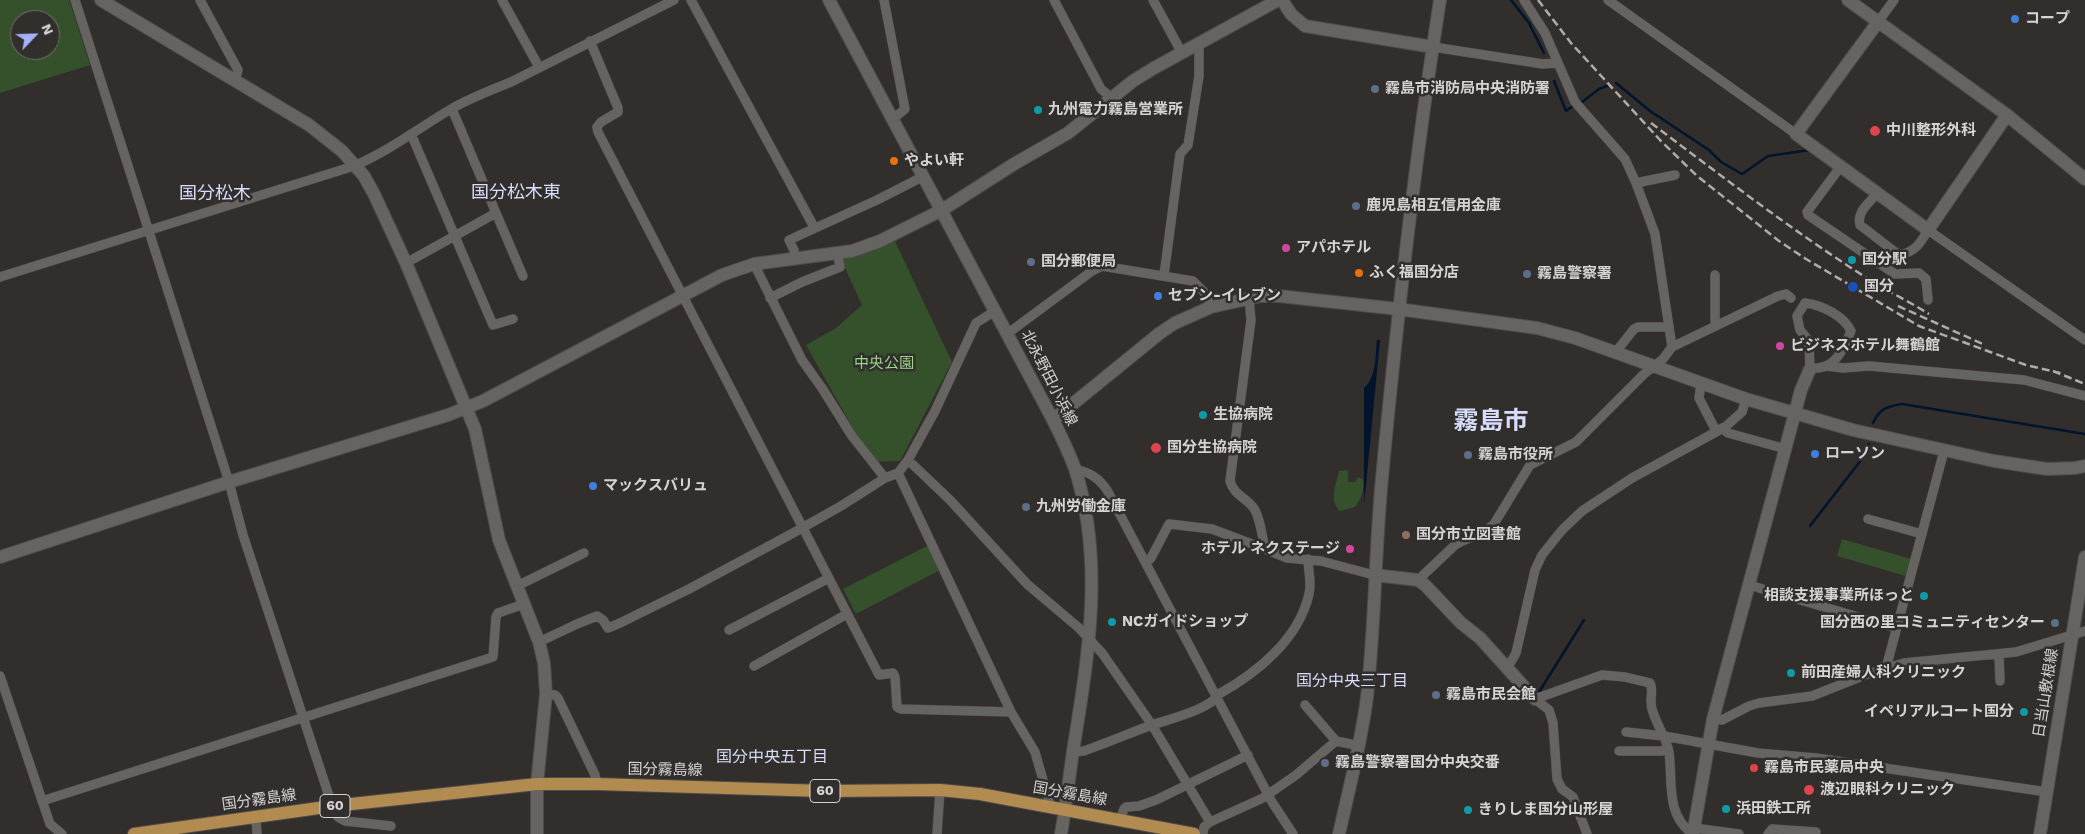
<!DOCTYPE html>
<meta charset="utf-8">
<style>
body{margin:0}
#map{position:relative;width:2085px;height:834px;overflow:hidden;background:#312e2c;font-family:"Work Sans",sans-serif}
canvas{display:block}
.north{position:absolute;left:10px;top:10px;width:50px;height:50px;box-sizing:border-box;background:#312e2c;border:1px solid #73706f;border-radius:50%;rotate:66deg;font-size:14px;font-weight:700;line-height:20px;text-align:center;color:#d6d4d3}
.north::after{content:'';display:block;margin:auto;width:18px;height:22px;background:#a5b1fc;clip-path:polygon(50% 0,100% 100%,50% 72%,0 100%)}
</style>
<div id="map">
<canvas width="2085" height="834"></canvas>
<div class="north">N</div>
</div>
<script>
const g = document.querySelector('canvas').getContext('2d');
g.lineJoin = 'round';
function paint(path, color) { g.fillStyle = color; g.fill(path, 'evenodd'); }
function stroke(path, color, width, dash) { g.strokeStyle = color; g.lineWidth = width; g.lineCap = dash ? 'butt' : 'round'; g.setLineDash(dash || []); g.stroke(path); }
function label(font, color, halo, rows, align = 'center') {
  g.font = font + ' "Work Sans","Noto Sans JP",sans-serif'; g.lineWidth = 5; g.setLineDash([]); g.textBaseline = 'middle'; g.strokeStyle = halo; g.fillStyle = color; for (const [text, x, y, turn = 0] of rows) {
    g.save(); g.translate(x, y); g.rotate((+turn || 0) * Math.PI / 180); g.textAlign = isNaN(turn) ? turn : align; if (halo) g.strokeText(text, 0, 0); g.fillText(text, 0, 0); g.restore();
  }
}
const green = new Path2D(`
 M0,0H69L90,65L0,93ZM20,20H50V50H20Z
 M892,235L952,362L900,461L872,462L806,345L836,328L862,305L841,259Z
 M1348,470V482H1356L1357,477L1363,479C1364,490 1362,497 1355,507L1340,511C1328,499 1336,486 1339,471Z
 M1842,539L1911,559L1906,576L1837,556Z
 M929,545L942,569L856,614L843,589Z`);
const water = new Path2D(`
 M1377,340H1380L1364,505V388C1377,377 1375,355 1377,340Z`);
const stream = new Path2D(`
 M1511,0L1529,23L1544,53
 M1554,81L1566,111L1573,106
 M1616,83L1650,111L1709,150L1721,162L1742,174L1768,156L1810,150
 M1582,102L1599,89L1607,86
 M1873,423C1880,408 1886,407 1902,404L2085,434
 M1810,526L1861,460L1869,444
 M1539,692L1584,620`);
const street = new Path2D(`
 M75,0L229,482L243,535L329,796L338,817L345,821L391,826
 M200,0L238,70L235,81
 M502,0L539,67
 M691,0L814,227
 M884,0L905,109L893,119
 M1054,0L1101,89L1113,99
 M1153,0L1182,53
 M1524,0L1545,33L1575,102L1625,159L1636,183L1655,234L1672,347
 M1608,0L1796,134
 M1878,22L1894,0
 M590,41L618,108V112L601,122L597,127L598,132L879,675L893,673L895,677L897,707L901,709L1011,712
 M1433,47L1543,64L1558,63
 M411,134L493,325L513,319
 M1841,166L1807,212L1808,215L1895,274L1919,273L1926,279L1928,300
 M1636,183L1675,175
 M1878,192C1871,202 1856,211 1860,225L1899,255C1915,252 1920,244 1928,230L2085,340
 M496,213L523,276
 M795,258L794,250L789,240L877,200L924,176
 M406,263L496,213L452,109
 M754,264L802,360L822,388L852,436L885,478
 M1164,275L1180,154L1188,145L1199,76V44
 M0,277L354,166C389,151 419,128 451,109C470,98 491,90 511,82L674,0
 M770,298L802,282L840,267L837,252
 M1249,298L1251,320L1230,481C1234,496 1248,498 1255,510C1261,522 1262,536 1265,549L1287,558L1321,561L1374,575
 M1805,303C1822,305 1844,316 1851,331C1846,343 1839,361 1826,366C1821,368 1815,368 1810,369L1809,341L1800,330L1797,316Z
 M1715,325V275
 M1007,334L1092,271L1102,266L1193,281L1204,292L1211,307
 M1615,353L1634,329L1638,327H1668
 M1826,366L1843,368L1869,366L2024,380L2085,396
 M1701,384L1699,398L1716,431
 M1722,428L1728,433L1786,449
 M908,460L950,500L1027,584L1079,628L1102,653L1152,725L1210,822
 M1075,469C1090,473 1098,477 1107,490L1272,802L1293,834
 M898,473L1011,712L1035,752L1051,808
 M1868,519L1922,534
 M1146,563L1151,558L1169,524L1212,529L1265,549
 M1418,580L1455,545L1462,541L1483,533L1494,524L1530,465L1576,442L1644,374L1663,359L1672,347L1778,296L1786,294L1791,298
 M1749,585L1896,628
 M517,586L584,553
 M729,630L829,578
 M539,642L577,624L597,616L603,620L608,628L620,623L689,589L795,532L841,506L885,478L898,473L908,460L935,411L976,323L995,311
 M1999,654L2000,681
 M754,666L847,614
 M1508,667L1516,653L1535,570L1542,555L1562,530L1582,511L1632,478L1725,427L1742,412L1746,399
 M1886,668L1944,451
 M0,676L50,824L62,834
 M546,694L555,695L558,698L595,775L597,784
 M1535,699L1602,675L1625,677L1650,683C1654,691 1649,700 1652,709C1656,724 1666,737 1669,752C1673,781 1665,815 1693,834
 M1535,699L1549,710L1553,723L1557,779L1562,789L1573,797L1587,834
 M1305,705L1336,741
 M1713,719L1722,720L1749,706L1759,703L1812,696L1865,675L1904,663L2016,652L2085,631
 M1626,732L1664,736L1758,753L1816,758L2047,792
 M1619,751H1662L1668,748
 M1073,752L1084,751C1106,743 1128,734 1149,726C1166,720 1210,710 1219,694C1257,673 1299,639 1309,594C1312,582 1308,571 1308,559
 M42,801L493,657L496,617L498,613L524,604
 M256,817L257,834
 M1120,820L1124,809L1126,807L1139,806L1156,800L1248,755
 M1694,828L1739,834
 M937,834L940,790
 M1203,834L1204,827L1210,822L1263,798L1296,775L1336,741L1360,746
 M1768,834L1772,829L1816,832`);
const secondary = new Path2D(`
 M101,0L309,125L342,151L364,176L374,194L406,263L475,429L499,540L539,642L544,663L546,694L537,784V834
 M829,0L1053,420C1061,436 1069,452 1075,469C1105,561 1088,658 1073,751C1069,779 1066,806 1061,834
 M1282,0L1291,14L1305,26L1433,47
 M1848,0L2007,115L2085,179
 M1878,22L1796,134L1928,230L2007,115
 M1053,420L1160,333L1175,323L1211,307L1261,296H1279L1398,309L1537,328L1575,338L1746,399L1853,430L1994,461L2047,469L2075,468L2085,466
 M0,557L229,482L448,415L483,401L722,275L754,264L852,251L880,241L942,210L1014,164L1068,133L1133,81L1154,68L1278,0
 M1374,575L1418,580L1425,585L1461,623L1480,638L1535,699
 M1339,834C1349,789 1361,744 1367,697C1375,625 1375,551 1382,478C1397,318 1415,159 1440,0
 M1693,834L1713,719L1801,390L1810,369
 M2040,834L2085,557`);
const primary = new Path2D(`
 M134,834L333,806L537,784H597L824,791L940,790L980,794L1194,834`);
const rail = new Path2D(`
 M1538,0L1571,43L1660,140L1696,175L1779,241L1806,259L1919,326L2026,365L2060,373
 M1651,123C1723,177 1794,232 1870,280C1889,292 1910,302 1929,314
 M1898,306L1985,345
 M2053,371L2085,384`);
const markers = [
 [2015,19,5,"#3f7fe0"],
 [1375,89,5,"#5c6f8a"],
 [1038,110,5,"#0f9aa8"],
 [1875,131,6,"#e0444e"],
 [894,161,5,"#e8710a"],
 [1356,206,5,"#5c6f8a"],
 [1286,248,5,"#d1479c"],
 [1852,260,5,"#0f9aa8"],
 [1031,262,5,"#5c6f8a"],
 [1359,273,5,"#e8710a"],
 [1527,274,5,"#5c6f8a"],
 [1853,287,6,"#1a4fb4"],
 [1158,296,5,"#3f7fe0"],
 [1780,346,5,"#d1479c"],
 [1203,415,5,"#0f9aa8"],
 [1156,448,6,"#e0444e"],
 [1815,454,5,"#3f7fe0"],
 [1468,455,5,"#5c6f8a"],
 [593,486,5,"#3f7fe0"],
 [1026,507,5,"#5c6f8a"],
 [1406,535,5,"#8d6e63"],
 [1350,549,5,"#d1479c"],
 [1924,596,5,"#0f9aa8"],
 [1112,622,5,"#0f9aa8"],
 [2055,623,5,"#5c6f8a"],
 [1791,673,5,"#0f9aa8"],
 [1436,695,5,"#5c6f8a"],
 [2024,712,5,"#0f9aa8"],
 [1325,763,5,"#5c6f8a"],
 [1754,768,5,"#e0444e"],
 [1809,790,6,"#e0444e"],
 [1726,809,5,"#0f9aa8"],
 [1468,810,5,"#0f9aa8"]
];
const shields = [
 [825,791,30],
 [335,806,30]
];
const shieldNames = [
 ["60",825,791],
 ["60",335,806]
];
const poiNames = [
 ["コープ",2025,19],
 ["霧島市消防局中央消防署",1385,89],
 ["九州電力霧島営業所",1048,110],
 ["中川整形外科",1886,131],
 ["やよい軒",904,161],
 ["鹿児島相互信用金庫",1366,206],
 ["アパホテル",1296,248],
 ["国分駅",1862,260],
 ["国分郵便局",1041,262],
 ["ふく福国分店",1369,273],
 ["霧島警察署",1537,274],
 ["国分",1864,287],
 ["セブン-イレブン",1168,296],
 ["ビジネスホテル舞鶴館",1790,346],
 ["生協病院",1213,415],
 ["国分生協病院",1167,448],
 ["ローソン",1825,454],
 ["霧島市役所",1478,455],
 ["マックスバリュ",603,486],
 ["九州労働金庫",1036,507],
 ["国分市立図書館",1416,535],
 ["ホテル ネクステージ",1340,549,"right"],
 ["相談支援事業所ほっと",1914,596,"right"],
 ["NCガイドショップ",1122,622],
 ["国分西の里コミュニティセンター",2045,623,"right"],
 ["前田産婦人科クリニック",1801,673],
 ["霧島市民会館",1446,695],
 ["イペリアルコート国分",2014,712,"right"],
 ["霧島警察署国分中央交番",1335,763],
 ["霧島市民薬局中央",1764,768],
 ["渡辺眼科クリニック",1820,790],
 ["浜田鉄工所",1736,809],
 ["きりしま国分山形屋",1478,810]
];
const parkNames = [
 ["中央公園",884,364]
];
const streetNames = [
 ["北永野田小浜線",1049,378,63],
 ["日当山敷根線",2046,693,-81],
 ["国分霧島線",665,770,1],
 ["国分霧島線",1070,794,10],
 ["国分霧島線",259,800,-8]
];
const neighbourhoodNames = [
 ["国分中央三丁目",1352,681],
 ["国分中央五丁目",772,757]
];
const quarterNames = [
 ["国分松木東",516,193],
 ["国分松木",215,194]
];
const townNames = [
 ["霧島市",1491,422]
];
paint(green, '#34512b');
paint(water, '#00142e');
stroke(stream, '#00142e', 2.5);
stroke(street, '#4e4b4a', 10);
stroke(secondary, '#4e4b4a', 14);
stroke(primary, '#4e4b4a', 14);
stroke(street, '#666461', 9);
stroke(secondary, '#666461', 12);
stroke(primary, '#b28b50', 12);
stroke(rail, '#aeacab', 2.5, [8, 4]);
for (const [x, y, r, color] of markers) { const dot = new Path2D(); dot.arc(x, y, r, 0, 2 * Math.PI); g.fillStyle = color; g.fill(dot); stroke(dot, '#312e2c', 2); }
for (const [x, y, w] of shields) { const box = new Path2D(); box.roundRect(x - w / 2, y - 11.5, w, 23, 4); g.fillStyle = '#312e2c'; g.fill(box); stroke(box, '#d6d4d3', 1); }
label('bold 14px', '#d6d4d3', null, shieldNames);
label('bold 15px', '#d6d4d3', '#312e2c', poiNames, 'left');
label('15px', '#98d685', '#312e2c', parkNames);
label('15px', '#d6d4d3', '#312e2c', streetNames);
label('16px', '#d7ddfa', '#312e2c', neighbourhoodNames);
label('18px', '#d7ddfa', '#312e2c', quarterNames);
label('bold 25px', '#d7ddfa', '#312e2c', townNames);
</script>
